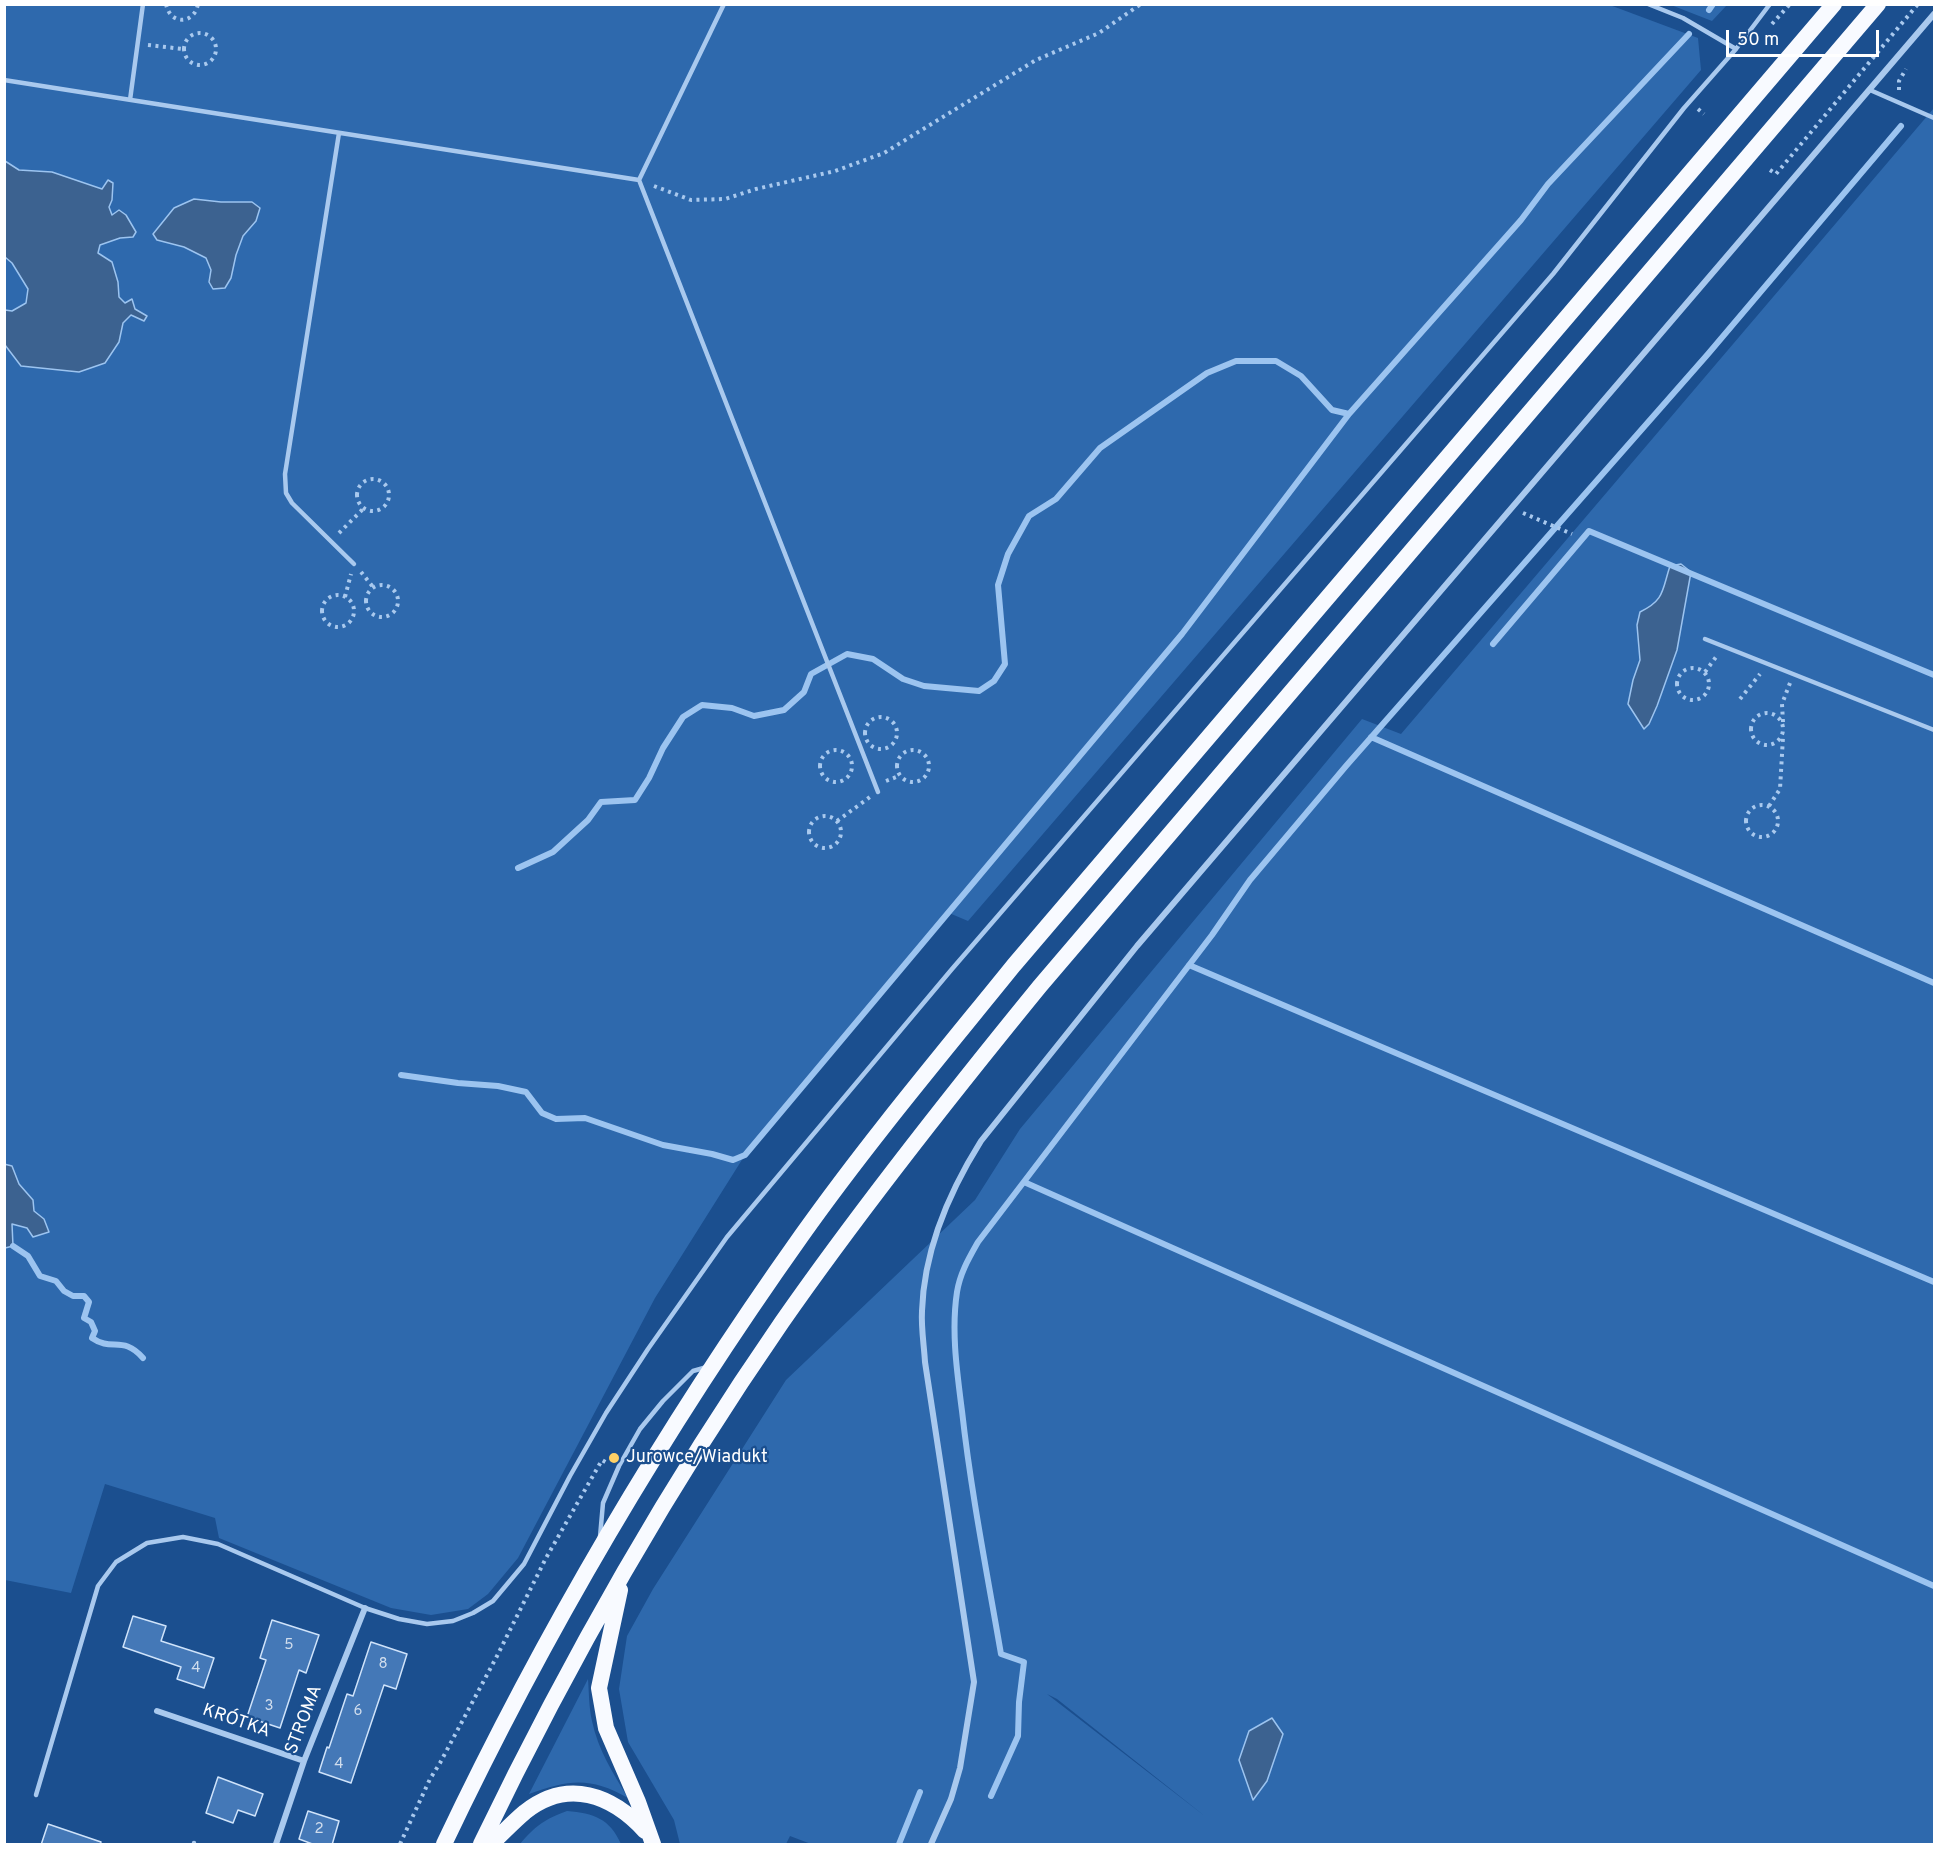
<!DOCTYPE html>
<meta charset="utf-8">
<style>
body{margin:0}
#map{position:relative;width:1939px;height:1849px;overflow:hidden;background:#1b4f8f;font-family:Overpass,sans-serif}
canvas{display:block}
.frame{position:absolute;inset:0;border:6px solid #fff;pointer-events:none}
.scale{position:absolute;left:1726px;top:30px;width:153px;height:27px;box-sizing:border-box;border:3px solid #fff;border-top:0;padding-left:8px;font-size:18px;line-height:21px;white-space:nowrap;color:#fff;-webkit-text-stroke:4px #1b4f8f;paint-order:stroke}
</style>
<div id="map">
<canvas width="1939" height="1849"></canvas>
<div class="frame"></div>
<div class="scale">50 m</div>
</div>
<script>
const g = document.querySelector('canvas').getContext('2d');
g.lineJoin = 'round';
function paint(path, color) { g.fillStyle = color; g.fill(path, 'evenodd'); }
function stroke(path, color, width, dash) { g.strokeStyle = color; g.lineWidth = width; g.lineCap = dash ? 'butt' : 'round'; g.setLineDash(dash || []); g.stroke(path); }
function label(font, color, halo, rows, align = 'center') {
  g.font = font + ' Overpass,sans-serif'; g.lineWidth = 4.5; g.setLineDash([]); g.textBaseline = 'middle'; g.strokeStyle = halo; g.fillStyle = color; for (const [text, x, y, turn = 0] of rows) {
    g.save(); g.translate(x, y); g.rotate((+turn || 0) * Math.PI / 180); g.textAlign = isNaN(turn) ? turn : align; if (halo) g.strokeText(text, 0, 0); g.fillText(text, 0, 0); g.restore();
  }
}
const green = new Path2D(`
 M1607,4L1698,38L1701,70L968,921L949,913L745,1155L655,1298L518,1558L488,1594L468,1609L431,1615L391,1608L219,1538L215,1518L105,1484L71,1593L5,1580L4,5Z
 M1671,5H1727L1712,21Z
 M1934,108V1844H811L790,1836L786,1844H680L674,1820L628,1742L619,1689L627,1636L653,1589L786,1380L975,1200L1020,1129L1362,719L1401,734ZM1670,566L1691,572L1677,650L1657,706L1649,724L1644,729L1628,704L1633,680L1640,660V644L1654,605L1663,592ZM1047,1694L1057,1699L1206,1817Z
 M588,1679C589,1693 589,1708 592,1721C598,1750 613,1773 628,1798C590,1776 568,1780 529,1794Z
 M567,1811C594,1813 610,1819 621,1844H520C535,1826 545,1819 567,1811Z`);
const water = new Path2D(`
 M5,161L19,170L52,172L102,189L108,180L113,183L112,200L109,207L112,215L119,210L126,215L136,232L133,237L120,238L100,245L98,253L112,262L118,282L119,297L125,303L132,299L135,309L147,316L144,321L131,315L123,323L119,342L105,363L79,372L21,366L5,345V310L12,311L26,303L28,289L12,263L5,257Z
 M194,199L221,202H252L260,208L256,221L243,236L236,255L231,278L225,288L213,289L209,282L211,270L206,258L184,247L157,240L153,234L174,208Z
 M1681,564L1691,572L1677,650L1657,706L1649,724L1644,729L1628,704L1633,680L1640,660L1637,625L1640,612C1665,600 1662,590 1670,566Z
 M4,1164L12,1166L19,1184L33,1200L34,1211L44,1219L49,1232L33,1237L27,1228L12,1224L13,1246L5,1248Z
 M1272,1718L1283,1734L1267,1781L1253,1800L1239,1760L1249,1731Z`);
const stream = new Path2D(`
 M1709,10L1713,4
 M1493,644L1589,531L1934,675
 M1371,737L1934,983
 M518,868L553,852L588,820L601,802L635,800L649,778L663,748L683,717L702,705L732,708L754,716L784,710L804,692L811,674L847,654L873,659L903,679L924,686L979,691L994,681L1005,664L998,585L1008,554L1029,516L1056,499L1100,448L1207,373L1236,361H1276L1301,376L1332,410L1349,414L1521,220L1548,184L1689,34
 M1189,965L1934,1282
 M401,1075L458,1083L498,1086L526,1092L542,1113L556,1119L585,1118L663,1145L712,1154L733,1160L745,1155L1182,634L1349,414
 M1024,1182L1934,1586
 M13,1246L28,1256L40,1276L56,1281L64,1291L73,1296H84L89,1302L84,1318L91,1322L95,1331L92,1338C112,1352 123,1335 143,1358
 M991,1796L1018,1736L1019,1702L1024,1662L1001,1654C987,1573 971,1492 962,1411C957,1372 951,1331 957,1292C960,1273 969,1258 978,1242L1212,935L1250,880L1346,766L1708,354L1901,126
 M899,1844L920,1792`);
const building = new Path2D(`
 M133,1616L166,1626L161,1641L214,1658L204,1688L177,1679L181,1667L123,1647Z
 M272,1620L319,1635L306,1673L299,1670L280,1728L247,1717L266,1660L260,1658Z
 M371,1642L407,1654L396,1689L384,1685L351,1783L319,1772L327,1747L329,1748L347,1694L353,1696Z
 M218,1777L263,1794L255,1816L238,1810L233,1823L206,1813Z
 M308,1811L339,1821L332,1845H315L299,1839Z
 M48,1824L101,1842L100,1845H41Z`);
const path = new Path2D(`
 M166,4C170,25 194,25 198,4
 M1772,24L1790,4
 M184 49a16 16 0 1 1 32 0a16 16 0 1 1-32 0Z
 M148,45L183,49
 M1899,90V81L1906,69
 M1698,109L1704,114
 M1770,170L1776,174L1918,4
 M654,186L691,200L725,199L756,189L835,171L884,153L1036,60L1099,33L1141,4
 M357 495a16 16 0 1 1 32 0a16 16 0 1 1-32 0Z
 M1523,513L1572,534
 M339,533L364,508
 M361,572L373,587
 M366 601a16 16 0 1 1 32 0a16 16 0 1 1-32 0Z
 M322 611a16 16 0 1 1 32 0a16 16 0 1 1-32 0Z
 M345,597L351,574
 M1677 684a16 16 0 1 1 32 0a16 16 0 1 1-32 0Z
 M1705,672L1716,657
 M1740,699L1760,674
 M1751 729a16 16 0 1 1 32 0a16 16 0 1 1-32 0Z
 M865 733a16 16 0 1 1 32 0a16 16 0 1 1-32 0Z
 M1783,722L1782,704L1790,683
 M897 766a16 16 0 1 1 32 0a16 16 0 1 1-32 0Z
 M820 766a16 16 0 1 1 32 0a16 16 0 1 1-32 0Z
 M886,781L899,776
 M1746 821a16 16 0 1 1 32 0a16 16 0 1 1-32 0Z
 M1769,806L1780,789L1783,737
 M809 832a16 16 0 1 1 32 0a16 16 0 1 1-32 0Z
 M837,821L870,797
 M400,1844L430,1779L440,1763L497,1656L546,1558L602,1460L609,1464`);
const service = new Path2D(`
 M724,4L639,180L878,792
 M1648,4L1683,18L1736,49
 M4,80L639,180
 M1870,90L1934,118
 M130,100L143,4
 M339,133L285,474L286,493L292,503L354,564
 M1705,639L1934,730
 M600,1537L603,1503L619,1466L640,1429L663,1401L693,1371L707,1367
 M36,1795L98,1586L116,1562L147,1543L183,1537L218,1544L365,1608L399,1619L427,1624L453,1621L473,1613L493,1601L524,1564L570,1476L606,1413L648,1349L727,1237L952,969L1553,274L1684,108L1736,49L1770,4
 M194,1844V1843`);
const minor = new Path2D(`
 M157,1711L304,1761
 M276,1844L304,1761L365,1608
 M931,1844L951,1799L960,1768L974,1682L925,1362C924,1345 921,1328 922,1311C924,1249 949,1192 981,1141L1137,946L1934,14`);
const trunk = new Path2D(`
 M620,1590L599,1688L606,1728L638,1802L653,1844
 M444,1844C545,1631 665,1428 802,1235C868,1142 942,1054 1014,965L1834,4
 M481,1844C568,1663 668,1487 782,1322C863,1206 951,1095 1040,986L1878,4
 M491,1844C502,1834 513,1822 525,1812C568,1778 612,1795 645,1831`);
const markers = [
 [614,1458,6,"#ffd166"]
];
const numberNames = [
 ["5",289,1646],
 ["8",383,1665],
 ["4",196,1669],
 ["3",269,1707],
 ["6",358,1712],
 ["4",339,1765],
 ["2",319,1830]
];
const poiNames = [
 ["Jurowce/Wiadukt",626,1458]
];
const streetNames = [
 ["STROMA",305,1720,-69],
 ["KRÓTKA",236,1722,19]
];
paint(green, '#2e69ad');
paint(water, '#3c6290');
stroke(water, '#9cc4f0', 1.5);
stroke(stream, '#9cc4f0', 6);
paint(building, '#4478b7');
stroke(building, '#cfe3fa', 1.5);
stroke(path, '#a9c9ee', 4, [3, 4.5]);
stroke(service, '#a9c9ee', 4.5);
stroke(minor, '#a9c9ee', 6);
stroke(trunk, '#f8faff', 16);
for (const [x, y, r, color] of markers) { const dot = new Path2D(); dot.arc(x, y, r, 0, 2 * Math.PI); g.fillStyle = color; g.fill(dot); stroke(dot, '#1b4f8f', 2); }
label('15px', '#d0dded', null, numberNames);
label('18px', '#fff', '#1b4f8f', poiNames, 'left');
label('18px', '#fff', '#1b4f8f', streetNames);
</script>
